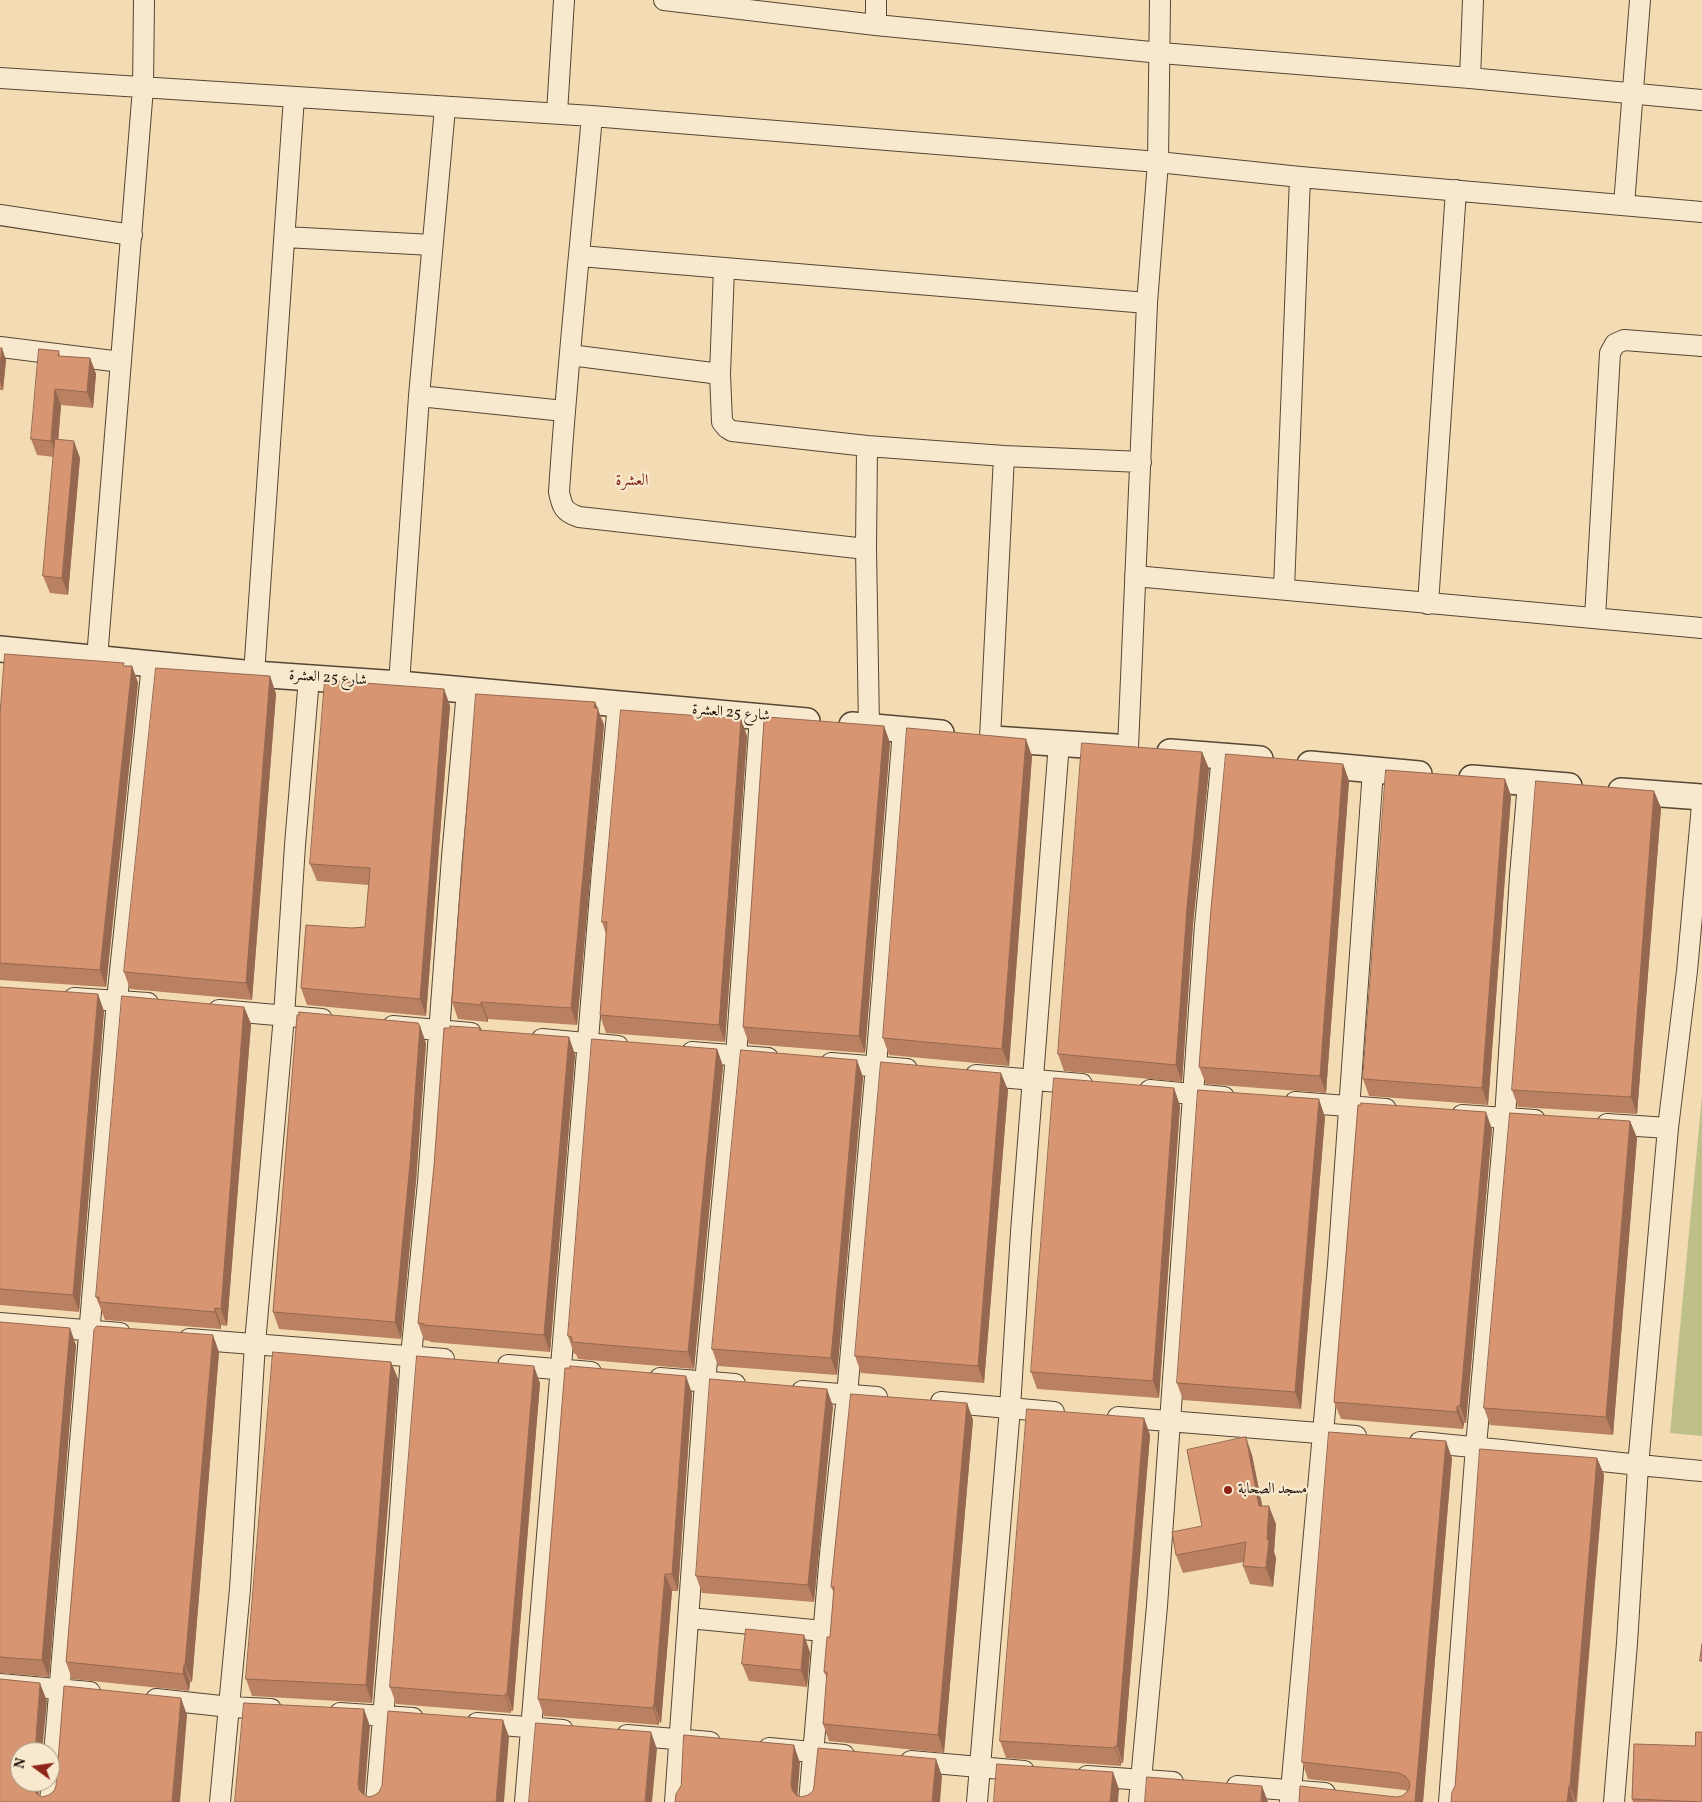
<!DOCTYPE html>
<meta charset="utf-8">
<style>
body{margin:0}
#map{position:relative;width:1702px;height:1802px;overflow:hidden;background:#f3dcb3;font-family:Vollkorn,serif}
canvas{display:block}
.north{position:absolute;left:10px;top:1742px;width:50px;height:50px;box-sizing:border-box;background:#f7e8ce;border:1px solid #a29380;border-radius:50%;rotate:284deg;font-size:14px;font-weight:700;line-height:20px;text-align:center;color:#22140a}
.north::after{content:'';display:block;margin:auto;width:18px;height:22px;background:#8f2418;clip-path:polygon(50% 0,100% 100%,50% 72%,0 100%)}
</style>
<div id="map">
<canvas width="1702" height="1802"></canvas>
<div class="north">N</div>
</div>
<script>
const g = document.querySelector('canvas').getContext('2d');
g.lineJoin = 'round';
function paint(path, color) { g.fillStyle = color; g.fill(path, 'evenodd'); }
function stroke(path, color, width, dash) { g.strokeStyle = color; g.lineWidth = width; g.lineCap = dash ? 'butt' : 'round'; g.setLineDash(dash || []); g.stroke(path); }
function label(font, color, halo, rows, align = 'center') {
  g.font = font + ' Vollkorn,Amiri,serif'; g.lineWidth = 4.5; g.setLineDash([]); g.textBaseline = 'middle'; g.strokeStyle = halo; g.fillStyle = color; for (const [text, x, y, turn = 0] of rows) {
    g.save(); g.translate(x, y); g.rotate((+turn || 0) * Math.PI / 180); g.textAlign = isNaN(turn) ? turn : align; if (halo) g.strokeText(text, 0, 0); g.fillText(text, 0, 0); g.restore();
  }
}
const green = new Path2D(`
 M1702,1096V1436L1670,1433Z`);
const minor = new Path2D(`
 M664,0L876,25L1161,53L1470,78L1702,100
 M876,25V0
 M0,78L592,116L1158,162L1300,177L1702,212
 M1470,78L1473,0
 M557,113L564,0
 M592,116C581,241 567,366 559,492C562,507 564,512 579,517L866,549
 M1624,205L1640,0
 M0,215L132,235
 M285,237L432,245
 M580,256L1147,303
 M724,268L720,374L722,422L727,428L732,431L867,446L1004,456L1141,462
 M0,347L121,362
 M570,355L720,374
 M419,396L564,411
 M867,446L866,549L869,726
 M1135,576L1702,628
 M1284,589L1300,177
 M1428,604L1456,190
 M1595,618L1610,353L1615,344L1624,340L1702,346
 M97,658L143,88L144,0
 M254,674L294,97
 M399,684L419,396L445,108
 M990,738L1004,456
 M1128,748L1147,303L1158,162L1160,0
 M74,998L148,1003
 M219,1010L322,1019
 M393,1026L471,1033
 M542,1039L618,1046
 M692,1052L768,1058
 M831,1063L907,1069
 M976,1075L1082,1084
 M1150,1090L1224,1097
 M1295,1102L1386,1109
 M1462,1115L1535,1120
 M1607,1124L1668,1128
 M0,1323L120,1333
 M189,1339L444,1359
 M508,1365L591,1372
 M660,1378L735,1384
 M802,1391L877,1397
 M941,1402L1054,1412
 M1118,1417L1356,1436
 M1420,1442C1514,1450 1608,1463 1702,1471
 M689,1618L823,1631
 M0,1684L90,1692
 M156,1699L230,1707L271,1709
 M340,1713L413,1718
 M477,1723L563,1730
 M627,1735L710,1742
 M769,1748L844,1755
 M911,1761L1024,1771
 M1087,1776L1173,1782
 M1237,1786L1325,1793
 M50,1802L117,1000L152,664
 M220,1802L240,1589L255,1343L284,1016L295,845L309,678
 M376,1802L399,1527L411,1356L428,1182L452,857L467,691
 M525,1802L602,870L618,704
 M675,1802L705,1382L736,1056L760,717
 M809,1802L830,1554L847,1395L876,1066L903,730
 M977,1802L1010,1408L1021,1232L1059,743
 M1139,1802L1157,1606L1205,925L1222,756
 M1290,1802L1338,1265L1373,770
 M1449,1802L1476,1446L1505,1118L1520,876L1528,783
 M1614,1802L1627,1643L1638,1466L1668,1128L1687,971L1702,805`);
const tertiary = new Path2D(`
 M0,649L254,674L399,684L807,721
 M852,725L941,733
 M993,739L1116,747
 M1170,752L1260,759
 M1310,764L1419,774
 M1472,778L1569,786
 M1621,791L1702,797`);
const wall = new Path2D(`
 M0,348L6,360L3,390H0Z
 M59,351L60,356L90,358L96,374L93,408L61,405L58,439L80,458L68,595L50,593L43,576L54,457L37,455L31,439Z
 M125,666H132L138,683L106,987L0,980V714Z
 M270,676L276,694L252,1000L130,989L124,972Z
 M444,689L450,706L426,1016L307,1005L301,988L352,928L365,927L369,885L317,881L310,864Z
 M595,702L604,725L577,1025L488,1019V1022L458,1019L452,1002Z
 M741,719L747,736L725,1042L606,1033L600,1015L606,934L602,922Z
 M884,726L890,743L865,1053L749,1044L743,1027Z
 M1202,752L1209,769L1193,924L1182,1082L1064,1071L1058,1054Z
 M1032,756L1009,1066L889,1055L883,1038Z
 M1343,764L1349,781L1326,1093L1206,1084L1199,1067Z
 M1505,779L1511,796L1488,1105L1369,1096L1363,1079Z
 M1654,791L1661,808L1637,1114L1518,1107L1512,1090Z
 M0,987L104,1011L79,1312L0,1305Z
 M244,1007L251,1024L227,1326L221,1325V1329L105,1320L96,1297Z
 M480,1031L569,1037L575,1055L550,1352L430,1342V1341L424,1340L418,1323Z
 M426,1043L416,1181L401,1339L279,1329L273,1312Z
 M717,1049L723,1066L694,1369L578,1359L576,1354H574L568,1336Z
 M863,1077L837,1375L718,1366L712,1349Z
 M1174,1088L1180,1106L1159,1398L1037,1389L1031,1372Z
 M1008,1090L984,1383L861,1373L855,1356Z
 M1325,1117L1301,1409L1183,1400L1177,1383Z
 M1630,1121L1637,1138L1613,1435L1490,1425L1484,1408Z
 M1492,1129L1466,1423H1464L1463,1429L1341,1419L1334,1402Z
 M0,1322L76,1345L49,1677L0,1673Z
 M219,1352L192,1682H190L189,1691L72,1679L66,1662Z
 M391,1362L398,1379L372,1703L252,1696L246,1679Z
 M540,1383L513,1711H511V1713L396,1704L390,1687Z
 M692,1393L678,1591H672L661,1723L659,1722V1725L544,1716L538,1699Z
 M967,1403L973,1420L944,1753L829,1741L823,1724L827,1678L824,1672L830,1637L834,1593L831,1587Z
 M833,1406L814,1602L702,1593L696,1576Z
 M1144,1418L1150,1435L1123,1763H1121V1766L1006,1758L1000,1741Z
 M1252,1455L1262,1506L1276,1524L1274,1552L1276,1558L1273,1587L1250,1584L1243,1566L1244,1562L1183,1573L1176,1555L1202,1526Z
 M1452,1458L1423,1802H1299L1396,1797L1402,1796L1407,1792V1791L1405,1790L1308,1779L1302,1762Z
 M1597,1458L1604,1475L1577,1802H1451Z
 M810,1652L807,1687L749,1681L742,1664Z
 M1634,1744L1702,1802H1633L1632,1799Z`);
const shadedWall = new Path2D(`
 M2,348L6,360L3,390L0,381V368Z
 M90,358L96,374L93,408L87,392Z
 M55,389L61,405L57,457L51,441Z
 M74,441L80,458L68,595L62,578Z
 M132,666L138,683L106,987L100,970Z
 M270,676L276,694L252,1000L246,983Z
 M444,689L450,706L426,1016L420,999Z
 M595,702L604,725L577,1025L571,1008Z
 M741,719L747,736L725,1042L719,1025Z
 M884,726L890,743L865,1053L859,1036Z
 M1026,739L1032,756L1009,1066L1002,1049Z
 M1202,752L1209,769L1193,924L1182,1082L1176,1065L1187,907Z
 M1343,764L1349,781L1326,1093L1320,1076Z
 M1505,779L1511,796L1488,1105L1482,1088Z
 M1654,791L1661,808L1637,1114L1631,1097Z
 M98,994L104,1011L79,1312L73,1295Z
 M481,1002L488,1019V1022L481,1005Z
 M244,1007L251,1024L227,1326L221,1309Z
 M420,1026L426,1043L416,1181L401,1339L395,1322Z
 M569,1037L575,1055L550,1352L544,1335Z
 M717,1049L723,1066L694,1369L688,1352Z
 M857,1060L863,1077L837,1375L831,1358Z
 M1001,1073L1008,1090L984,1383L978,1366Z
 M1174,1088L1180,1106L1159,1398L1153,1381Z
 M1319,1099L1325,1117L1301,1409L1295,1392Z
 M1486,1112L1492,1129L1466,1423L1460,1406Z
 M1630,1121L1637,1138L1613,1435L1606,1417Z
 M215,1308L221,1325V1329L215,1312Z
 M70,1328L76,1345L49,1677L42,1660Z
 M213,1335L219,1352L192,1682L185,1665Z
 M391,1362L398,1379L372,1703L366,1685Z
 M534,1366L540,1383L513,1711L507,1694Z
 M686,1376L692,1393L678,1591L672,1574Z
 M827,1389L833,1406L814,1602L808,1585Z
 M967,1403L973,1420L944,1753L938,1735Z
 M1457,1406L1464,1423L1463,1429L1457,1412Z
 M1144,1418L1150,1435L1123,1763L1117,1746Z
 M1246,1437L1252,1455L1266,1524L1259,1506Z
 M1446,1441L1452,1458L1423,1802H1415Z
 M1597,1458L1604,1475L1576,1802L1570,1786Z
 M1269,1506L1276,1524L1274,1552L1276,1558L1273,1587L1266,1568L1267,1539Z
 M665,1574L672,1591L661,1723L654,1705Z
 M804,1635L810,1652L807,1687L801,1670Z
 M184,1665L190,1682L189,1691L183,1674Z
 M40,1683L47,1701L42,1752H35Z
 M505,1694L511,1711V1713L505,1696Z
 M181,1698L187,1715L180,1802H172Z
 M653,1705L659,1722V1725L653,1708Z
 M364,1709L370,1726L364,1802L359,1790L358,1784Z
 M503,1720L509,1737L504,1802H496Z
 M651,1732L657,1749L652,1802H645Z
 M794,1745L800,1763L797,1802L792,1790L791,1784Z
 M1115,1746L1121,1763V1766L1115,1748Z
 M936,1759L942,1776L940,1802H932Z
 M1113,1772L1119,1789L1118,1802H1110Z
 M32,1782H40L38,1801L33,1790Z
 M1262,1786L1268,1802H1261Z
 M1569,1786L1574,1802H1567Z`);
const building = new Path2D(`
 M0,348H2L0,368Z
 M39,349L59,351L58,356L90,358L87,392L55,389L51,441L31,439Z
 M55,439L74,441L62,578L43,576Z
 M5,654L124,663L123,666H132L100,970L0,963V714Z
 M156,668L270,676L246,983L124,972Z
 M325,680L444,689L420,999L301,988L306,925L352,928L365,927L370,868L310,864Z
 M476,694L595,702L594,708H598L571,1008L481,1002V1005L452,1002Z
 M621,710L741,719L719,1025L600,1015L607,922H602Z
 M767,717L884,726L859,1036L743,1027L764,721H767Z
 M907,728L1026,739L1002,1049L883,1038Z
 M1082,743L1202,752L1187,907L1176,1065L1058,1054Z
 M1226,754L1343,764L1320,1076L1199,1067L1211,909Z
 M1386,770L1505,779L1482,1088L1363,1079Z
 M1536,781L1654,791L1631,1097L1512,1090Z
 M0,987L98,994L73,1295L0,1289Z
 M122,996L244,1007L221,1309L215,1308V1312L99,1302V1297H96Z
 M299,1012L418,1023L420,1026L410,1164L395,1322L273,1312L297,1015H299Z
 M450,1026L480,1028L479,1030L569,1037L544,1335L424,1325V1324L418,1323L434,1166L444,1028H450Z
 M592,1039L717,1049L688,1352L572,1342V1337L568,1336Z
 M741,1050L857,1060L831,1358L712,1349Z
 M881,1062L1001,1073L978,1366L855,1356Z
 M1054,1078L1174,1088L1153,1381L1031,1372Z
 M1198,1090L1319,1099L1295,1392L1177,1383Z
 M1361,1103L1486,1112L1460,1406H1457V1412L1334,1402L1358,1105H1361Z
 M1510,1113L1630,1121L1606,1417L1484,1408Z
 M0,1322L70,1328L42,1660L0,1657Z
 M97,1326L213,1335L185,1665H184L183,1674L66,1662L94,1330Z
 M273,1352L391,1362L366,1685L246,1679Z
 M417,1356L534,1366L507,1694H505V1696L390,1687Z
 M570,1366L686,1376L672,1574H665L654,1705H653V1708L538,1699L565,1368H570Z
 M710,1379L827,1389L808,1585L696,1576Z
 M851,1394L967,1403L938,1735L823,1724L827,1672H824L827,1637H830L834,1587H831L836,1538Z
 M1027,1409L1144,1418L1117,1746H1115V1748L1000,1741Z
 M1329,1432L1446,1441L1415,1802H1299L1300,1786L1396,1797L1402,1796L1407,1792L1410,1786L1409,1781L1405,1776L1399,1773L1302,1762Z
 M1246,1437L1259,1506H1269L1267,1539L1269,1540L1266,1568L1243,1566L1246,1542L1176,1555L1172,1532L1202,1526L1187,1450Z
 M1480,1449L1597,1458L1570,1786H1569L1567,1802H1451L1452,1792L1455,1786Z
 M746,1629L804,1635L801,1670L742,1664Z
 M1702,1644V1661H1700Z
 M0,1679L40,1683L35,1752H20V1782H32L33,1790L37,1794L42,1797L49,1795L54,1791L56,1786L64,1686L181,1698L172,1802H0Z
 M244,1703L364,1709L358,1784L359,1790L363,1794L369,1797L375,1795L379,1792L382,1786L388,1711L503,1720L496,1802H235Z
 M536,1723L651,1732L645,1802H529Z
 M1696,1732H1702V1802L1632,1799L1634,1744L1695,1746Z
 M684,1735L794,1745L791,1784L792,1790L796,1795L801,1797L808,1795L813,1791L814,1786L818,1748L936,1759L932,1802H675L676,1794L681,1786Z
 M997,1764L1113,1772L1110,1802H994Z
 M1147,1777L1262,1786L1261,1802H1145Z`);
const markers = [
 [1228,1490,5,"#8f2418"]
];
const streetNames = [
 ["شارع 25 العشرة",328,679,4],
 ["شارع 25 العشرة",731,714,5]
];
const poiNames = [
 ["مسجد الصحابة",1238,1490]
];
const neighbourhoodNames = [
 ["العشرة",632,482]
];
paint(green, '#bfbf8a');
stroke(minor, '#564634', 22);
stroke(tertiary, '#564634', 28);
stroke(minor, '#f7e8ce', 20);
stroke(tertiary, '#f7e8ce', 25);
paint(wall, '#b98062');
paint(shadedWall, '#966850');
paint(building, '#d79572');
stroke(building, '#966850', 1);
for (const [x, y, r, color] of markers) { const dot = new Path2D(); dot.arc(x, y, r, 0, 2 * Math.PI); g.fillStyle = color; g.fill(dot); stroke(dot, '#f7e8ce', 2); }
label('15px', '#22140a', '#f7e8ce', streetNames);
label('15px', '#22140a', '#f7e8ce', poiNames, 'left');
label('16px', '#7a1f14', '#f7e8ce', neighbourhoodNames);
</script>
